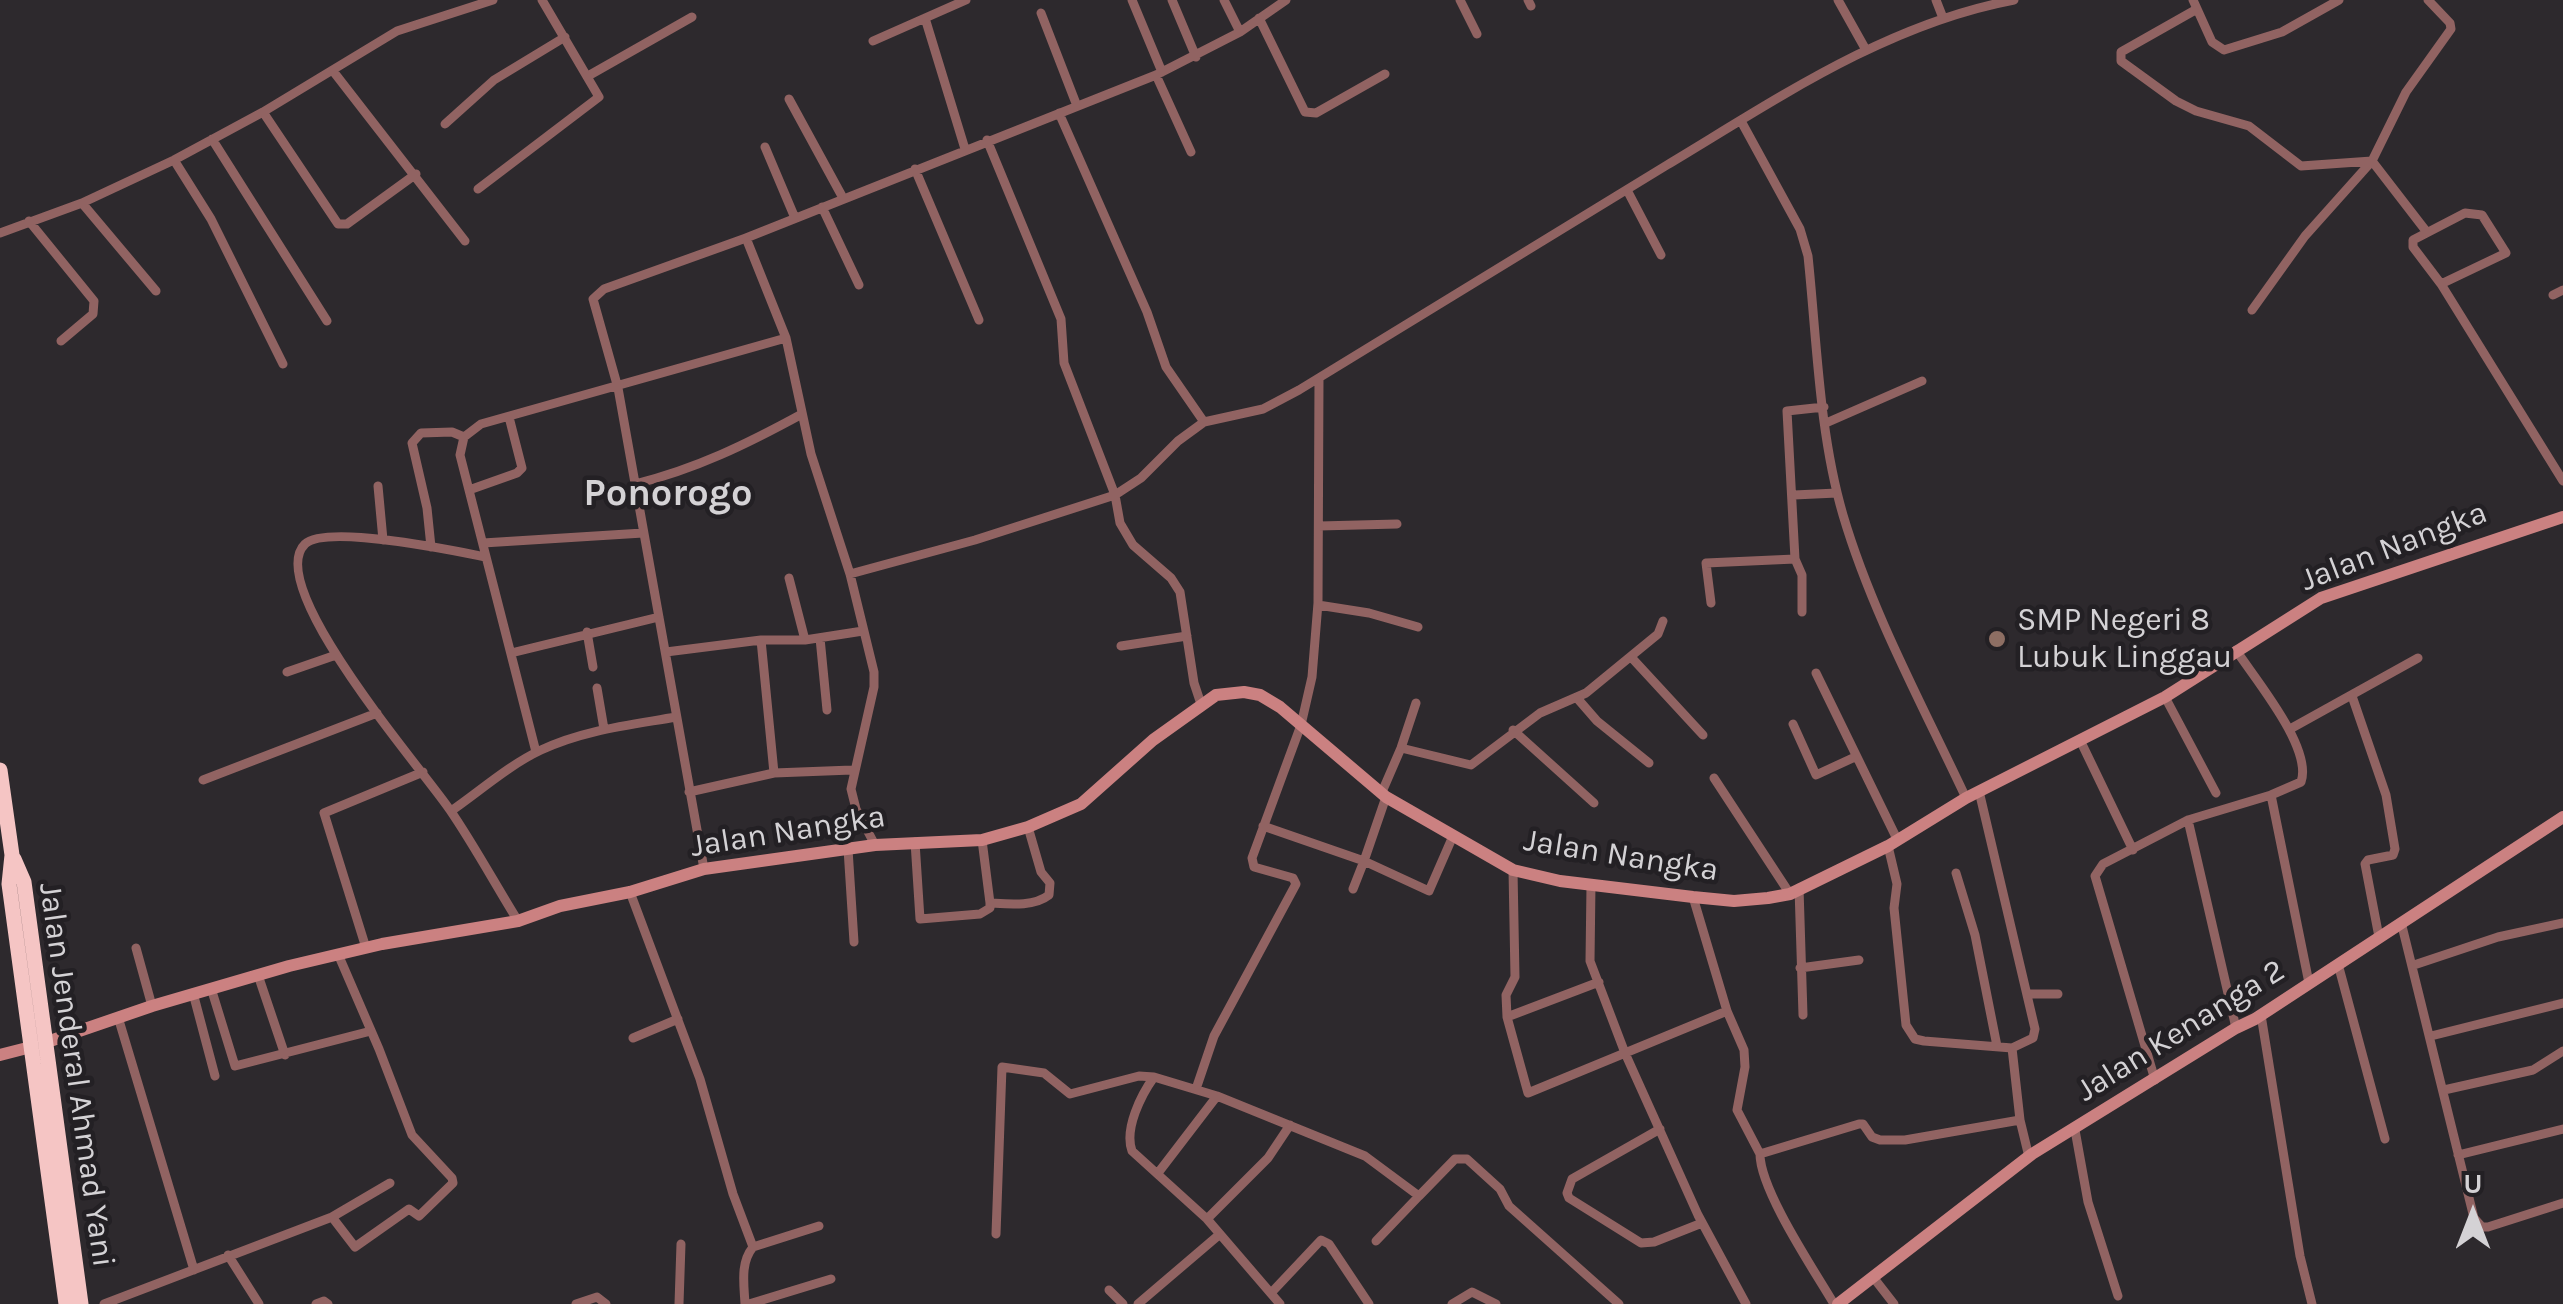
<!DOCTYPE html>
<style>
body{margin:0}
#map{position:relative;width:2563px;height:1304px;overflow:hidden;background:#2d292d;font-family:Karla,sans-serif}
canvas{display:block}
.north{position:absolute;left:2423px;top:1164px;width:100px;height:100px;-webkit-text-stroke:8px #232024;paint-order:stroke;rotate:0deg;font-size:28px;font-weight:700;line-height:40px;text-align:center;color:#d4d2d5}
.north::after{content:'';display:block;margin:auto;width:35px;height:45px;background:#d4d2d5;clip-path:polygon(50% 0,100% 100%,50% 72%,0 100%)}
</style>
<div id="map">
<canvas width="2563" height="1304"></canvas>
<div class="north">U</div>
</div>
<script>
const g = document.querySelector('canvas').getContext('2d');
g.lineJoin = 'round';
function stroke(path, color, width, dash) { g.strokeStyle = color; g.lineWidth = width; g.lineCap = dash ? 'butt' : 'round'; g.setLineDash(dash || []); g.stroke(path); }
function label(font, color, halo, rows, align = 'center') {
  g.font = font + ' Karla,sans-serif'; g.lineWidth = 9; g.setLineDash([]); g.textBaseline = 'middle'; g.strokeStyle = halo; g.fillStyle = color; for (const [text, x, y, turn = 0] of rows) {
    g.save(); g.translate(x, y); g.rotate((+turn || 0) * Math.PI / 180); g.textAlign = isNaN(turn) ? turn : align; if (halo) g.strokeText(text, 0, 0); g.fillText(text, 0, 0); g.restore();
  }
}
const street = new Path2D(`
 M1132,0L1162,72
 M1172,0L1196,57
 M1224,0L1240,32
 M1460,0L1477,34
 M1528,0L1531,6
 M1838,0L1866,50
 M1936,0L1943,18
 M2193,0L2212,42L2224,50L2282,32L2339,0
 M2197,9L2121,52V61L2176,101L2196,111L2249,126L2301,166L2372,161
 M1041,13L1077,106
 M925,18L965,149
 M1259,18L1305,112L1316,113L1385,74
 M873,41L966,0
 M333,71L465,241
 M1156,75L1191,152
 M588,76L692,17
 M789,99L843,198
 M263,112L338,224H347L416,174
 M1059,113L1147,312L1166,367L1204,422
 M1741,121L1800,229L1808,256C1817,342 1819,433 1843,515C1872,613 1923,706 1966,798
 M445,124L494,80L565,37
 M212,139L327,321
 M987,140L1061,319L1064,363L1115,495L1120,523L1133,545L1171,578L1180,592L1194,683L1201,704
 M765,147L795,218
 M174,160L211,219L283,364
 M915,169L979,320
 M478,189L599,97L542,0
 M1627,190L1661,255
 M82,203L156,291
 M822,207L859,285
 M2465,213L2482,215L2506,253L2441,284L2413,247V240Z
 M29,221L94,301L93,314L61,341
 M2426,231L2372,161L2406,92L2451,29L2450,23L2428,0
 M0,233L82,203L174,160L263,112L397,31L493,0
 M746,238L786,338L811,454L850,574L874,672V687L851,789L856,809L875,845
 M2441,284L2563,481
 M2553,295L2563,290
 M2252,310L2305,236L2372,161
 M1826,423L1922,381
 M635,484C696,469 747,444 802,414
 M378,486L383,540
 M469,490L517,473L522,468L509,417
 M1794,495L1837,493
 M1319,526L1397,524
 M483,543L643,533
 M431,547L427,508L412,443L421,433L452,432L464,437
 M486,557C455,551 327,524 305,544C262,586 424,771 450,810C474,845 495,884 518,921
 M850,574L975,540L1115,495L1141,478L1178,441L1204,422L1263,409L1299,390C1422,316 1544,240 1667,165C1777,99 1886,24 2014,0
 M789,578L805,640
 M1711,603L1706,563L1795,559
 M1318,605L1369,613L1418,627
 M1802,612V575L1795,559L1787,411L1824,407
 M587,632L593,667
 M820,638L827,710
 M761,640L774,773
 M1121,646L1187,636
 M666,652L761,640H805L863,631
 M511,653L659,617
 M1631,657L1703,735
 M287,672L336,655
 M1816,673L1897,839
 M597,688L604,729
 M2352,696L2386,795L2395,849L2393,855L2368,860L2365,864L2379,937
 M2165,697L2216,793
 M1577,698L1597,721L1649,763
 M1793,724L1816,775L1855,757
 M2290,729L2418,658
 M1513,730L1594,803
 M2080,740L2133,850
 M1401,748L1471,765L1540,713L1586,693L1658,634L1663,621
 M536,752L460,455L464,437L481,424L786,338
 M1714,778L1790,894
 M203,780L377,713
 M689,792L774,773L852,770
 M1382,792L1401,748L1416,703
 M2271,795L2309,983
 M451,811C480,791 509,765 541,750C583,730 630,725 676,717
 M2188,820L2236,1028
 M1263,826L1364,861L1386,797
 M982,840L990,903
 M915,842L920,919L980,914L990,908V903C1008,904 1034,907 1049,895L1050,883L1041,872L1028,827
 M1888,846L1897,884L1894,908L1906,1025L1915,1039L1924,1041L2012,1048L2033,1038L2035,1029L1979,791
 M848,849L854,942
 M704,869L618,388L593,299L604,289L746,238L1156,75L1240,32L1286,0
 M1513,870L1515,977L1506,995L1507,1017L1528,1093L1727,1011
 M1956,873L1975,935L1997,1046
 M1591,885L1590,961L1625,1053L1698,1215L1746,1304
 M1799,888L1803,1015
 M1353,889L1364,861L1429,891L1453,836
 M630,892L700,1079L733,1194L753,1247
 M1693,897L1727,1011L1744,1050L1745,1067L1737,1110L1760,1154
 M2401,922L2474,1218L2482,1227H2488L2563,1203
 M136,948L152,1006
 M366,948L324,813L423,772
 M2338,964L2385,1139
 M2414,965L2498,937L2563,923
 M1800,968L1859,960
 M258,975L285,1055
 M211,988L235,1066L371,1031
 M193,993L215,1076
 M2027,994H2058
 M2261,1015L2300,1256L2312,1304
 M118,1017L194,1270
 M1507,1017L1599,982
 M2431,1036L2563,1003
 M633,1038L678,1019
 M2012,1048L2020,1120L2029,1157
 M2155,1080L2095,876L2103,864L2188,820L2271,795L2301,782C2313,748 2255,679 2236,650
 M1196,1089L1214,1036L1296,884L1293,878L1254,867L1252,858L1301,725L1312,677L1318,603L1319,378
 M2444,1090L2533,1070L2563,1051
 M1660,1129L1572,1179L1567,1193L1569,1198L1641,1243L1654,1242L1702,1223
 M2075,1130L2088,1202L2118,1296
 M2458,1155L2563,1129
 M1158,1173L1217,1096
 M332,1217L390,1183
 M1207,1219L1268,1158L1290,1125
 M996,1234L1002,1067L1044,1073L1070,1094L1139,1076L1154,1077
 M1376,1241L1419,1196
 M228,1255L259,1304
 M1873,1277L1894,1304
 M1109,1290L1123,1304
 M1272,1292L1321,1240L1329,1244L1369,1304
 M104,1304L332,1217L355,1247L409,1209L419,1216L453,1183L452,1178L412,1135L379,1049L338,954
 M316,1304L324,1301L328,1304
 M576,1304L597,1297L606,1304
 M679,1304L681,1244
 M745,1304C744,1284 740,1263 753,1247L819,1226
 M749,1304L831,1279
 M1138,1304L1220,1234
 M1280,1304L1207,1219L1132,1151C1124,1129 1141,1095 1154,1077L1217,1096L1365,1156L1419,1196L1455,1159H1467L1500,1189L1509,1206L1619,1304
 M1452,1304L1472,1292L1496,1304
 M1834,1304C1814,1270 1760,1190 1760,1154L1859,1124H1863L1872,1137L1880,1140H1905L2020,1120`);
const secondary = new Path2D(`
 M47,1042L152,1006L289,966L382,944L518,921L560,906L630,892L704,869L875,845L982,840L1028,827L1081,804L1153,740L1216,695L1244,692L1260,695L1280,707L1386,797L1513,870L1560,881L1693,897L1734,901L1768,898L1790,894L1888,846L1966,798L2165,697L2321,598L2563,517
 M0,1055L31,1047
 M1838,1304L2032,1154L2236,1028L2255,1019L2563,817`);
const highway = new Path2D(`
 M0,770L12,855L9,884L66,1304
 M14,859L24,882L81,1304`);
const markers = [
 [1997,639,10,"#8d6e63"]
];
const streetNames = [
 ["Jalan Nangka",2394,547,-21],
 ["Jalan Nangka",788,832,-9],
 ["Jalan Nangka",1621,856,9],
 ["Jalan Kenanga 2",2181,1031,-32],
 ["Jalan Jenderal Ahmad Yani",76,1075,82]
];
const poiNames = [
 ["SMP Negeri 8",2017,621],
 ["Lubuk Linggau",2017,658]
];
const quarterNames = [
 ["Ponorogo",668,494]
];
stroke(street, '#916362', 9);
stroke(secondary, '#cb8181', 12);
stroke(highway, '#f5c5c4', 15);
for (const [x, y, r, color] of markers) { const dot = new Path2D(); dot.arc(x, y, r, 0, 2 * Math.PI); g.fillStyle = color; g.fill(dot); stroke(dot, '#232024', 4); }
label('32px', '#d4d2d5', '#232024', streetNames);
label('32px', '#d4d2d5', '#232024', poiNames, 'left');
label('bold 38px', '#d4d2d5', '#232024', quarterNames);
</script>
